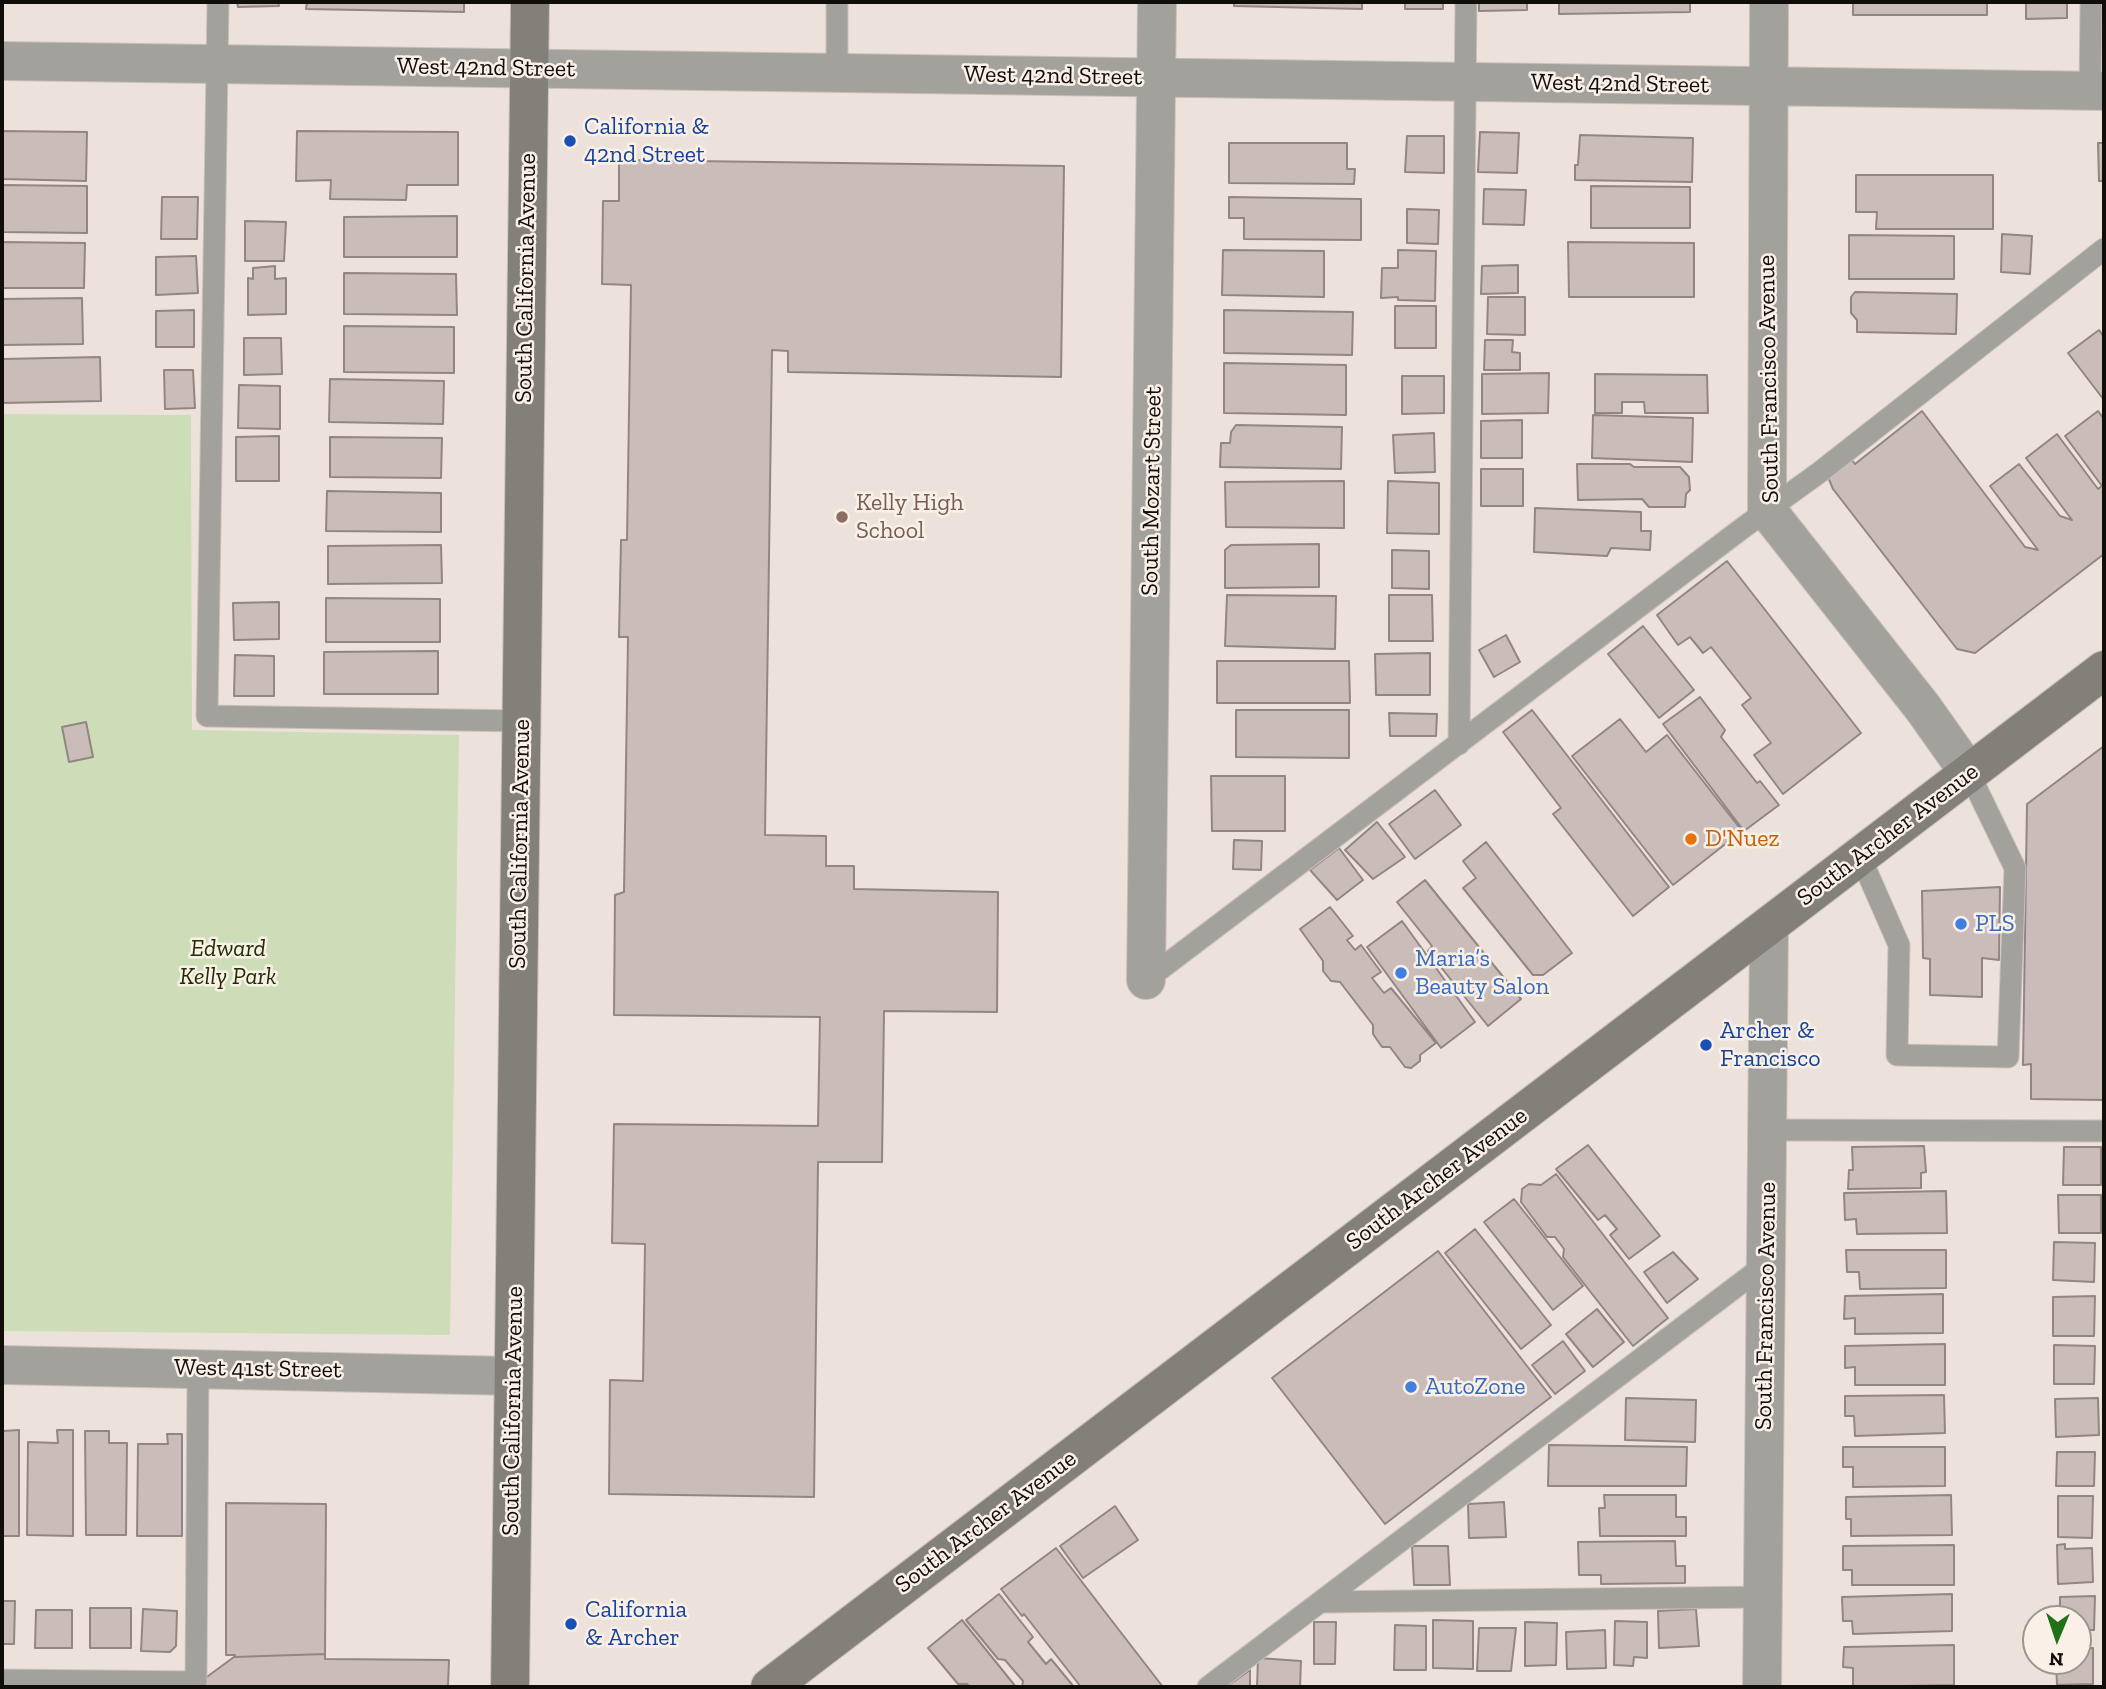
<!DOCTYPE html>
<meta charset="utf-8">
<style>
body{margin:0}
#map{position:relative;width:2106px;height:1689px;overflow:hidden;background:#ede2db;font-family:"Zilla Slab",serif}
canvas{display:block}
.frame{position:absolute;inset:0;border:4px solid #110d0b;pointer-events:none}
.north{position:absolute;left:2022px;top:1605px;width:70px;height:70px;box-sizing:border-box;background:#faf0e8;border:2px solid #9d9590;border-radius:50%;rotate:182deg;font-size:19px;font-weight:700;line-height:28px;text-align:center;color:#110d0b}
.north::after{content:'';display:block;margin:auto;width:24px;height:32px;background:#207118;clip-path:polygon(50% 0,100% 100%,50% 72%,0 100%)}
</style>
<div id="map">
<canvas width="2106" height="1689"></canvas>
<div class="frame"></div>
<div class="north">N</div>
</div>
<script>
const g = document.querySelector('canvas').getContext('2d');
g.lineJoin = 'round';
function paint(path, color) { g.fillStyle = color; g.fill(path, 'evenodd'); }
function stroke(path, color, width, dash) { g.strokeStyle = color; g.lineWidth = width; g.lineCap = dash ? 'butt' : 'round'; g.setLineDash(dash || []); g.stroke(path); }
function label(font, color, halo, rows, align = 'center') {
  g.font = font + ' "Zilla Slab",serif'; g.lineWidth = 5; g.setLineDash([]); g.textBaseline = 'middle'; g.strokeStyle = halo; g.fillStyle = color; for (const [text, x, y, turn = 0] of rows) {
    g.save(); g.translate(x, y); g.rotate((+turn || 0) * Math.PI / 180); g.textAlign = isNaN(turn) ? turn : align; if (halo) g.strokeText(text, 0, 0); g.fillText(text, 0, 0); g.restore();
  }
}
const green = new Path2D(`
 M2,414L191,415L192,730L459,735L450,1335L2,1331Z`);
const building = new Path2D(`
 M237,2H278L279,6L238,7Z
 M307,2H464V12L306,9Z
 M1234,2H1362V9L1234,6Z
 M1405,2H1443V9H1405Z
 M1479,2H1527V10L1479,11Z
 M1559,2H1690V12L1559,14Z
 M1853,2H1987V15H1853Z
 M2026,2H2067V18L2026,19Z
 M2,131L87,132L86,181L2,179Z
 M297,131L458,132V185H407L406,200L330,199L331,180L296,181Z
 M1480,132L1519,133L1517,173L1478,172Z
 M1580,135L1693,138L1692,182L1575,180V165H1578Z
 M1407,136H1444V173L1405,172Z
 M1229,143H1347V169H1355L1354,184L1229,183Z
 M2098,143H2104V181H2099Z
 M619,160L1064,166L1061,377L788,372V351L772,350L765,835L826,836V866H854V889L998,892L997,1012L884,1011L882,1162H818L814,1497L609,1494L610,1380L643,1381L645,1244L612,1243L614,1124L818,1126L820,1017L614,1015L615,895L624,892L628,637H619L621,540H627L631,285L602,284L603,201H619Z
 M1856,175H1993V229H1876L1877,212H1856Z
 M2,185L87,186V233L2,232Z
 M1591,186L1690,187V228H1591Z
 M1484,189L1526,190L1524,225L1483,224Z
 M162,197H198L197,239H161Z
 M1229,197L1361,199V240L1244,239V218H1229Z
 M1407,209L1439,210L1438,244L1407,243Z
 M457,216V257H344V217Z
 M245,221L286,222L284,261H245Z
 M2002,234L2032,236L2030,274L2001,272Z
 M1849,235L1954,236V279H1849Z
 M2,242L85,243L84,288H2Z
 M1568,242L1694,243V297H1569Z
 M1223,250L1324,251V297L1222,295Z
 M1398,250L1436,251L1435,301L1398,300V297L1381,298L1382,268H1398Z
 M196,256L198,293L156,295V257Z
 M1518,265V293L1481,294L1482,266Z
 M275,266V279L286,278V314L248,315V278L253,279V268Z
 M344,273L456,274L457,315L344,314Z
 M1855,292L1957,294L1956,334L1857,332V320L1851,313V297Z
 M1488,297H1525V335L1487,334Z
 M82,298L83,344L2,345V299Z
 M1395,306H1436V348H1395Z
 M194,310V347H156V311Z
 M1224,310L1353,312L1352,355L1224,353Z
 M344,326L454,327V373L344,372Z
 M2099,330L2104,337V400L2068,353Z
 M244,338H281L282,374L244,375Z
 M1485,340H1513L1512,352L1520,353V370H1484Z
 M100,357L101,401L2,403V359Z
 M1224,363L1346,365V415L1224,413Z
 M164,370H193L195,408L165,409Z
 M1549,373L1548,413L1482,414V374Z
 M1595,374L1707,375L1708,413H1645L1644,402H1622V413H1595Z
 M1402,376H1444V413L1402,414Z
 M330,379L444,381L443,424L329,422Z
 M239,385L280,386V429L238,428Z
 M1922,411L2025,547L2038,550L1990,486L2019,464L2060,516L2072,520L2026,458L2057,434L2098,489L2102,486L2065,436L2098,411L2104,419V554L1975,653L1957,649L1833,489L1828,477L1851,459L1855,464Z
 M1593,415L1693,418L1692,462L1592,458Z
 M1522,420V458H1481V421Z
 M1236,425L1342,427L1341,469L1220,467L1221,443H1230L1231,432Z
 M1434,433L1435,472L1395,473L1393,435Z
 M279,436V481H236V437Z
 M330,437L442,438L441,478L330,477Z
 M1577,464H1630L1634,467H1680L1689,477L1690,490L1686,494L1685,507H1649L1642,499L1578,500Z
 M1481,469H1523V506H1481Z
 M1344,481V528L1226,527L1225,482Z
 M1388,481L1439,483V534L1387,533Z
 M327,491L441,493V532L326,531Z
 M1535,508L1641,512V531H1651L1650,550L1611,548L1607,556L1534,552Z
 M1319,544V587L1225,588V550L1231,545Z
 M441,545L442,583L328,584V546Z
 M1392,550L1429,551V589L1392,588Z
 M1727,561L1861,733L1783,794L1754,755L1771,743L1742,705L1751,698L1711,647L1703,653L1690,637L1678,645L1657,615Z
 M1227,595L1336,596L1335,649L1225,646Z
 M1389,595H1432L1433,641H1389Z
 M326,598L440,599V642H326Z
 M279,602V639L234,640L233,603Z
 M1643,626L1694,690L1659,718L1608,654Z
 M1506,635L1520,662L1494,677L1479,650Z
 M438,651V694H324V652Z
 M1430,653V695H1376L1375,654Z
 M235,655L274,656V696H234Z
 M1217,661H1349L1350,703H1217Z
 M1700,697L1725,730L1721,737L1757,783L1760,781L1779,805L1744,831L1663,724Z
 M1236,710H1349V758L1236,757Z
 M1532,710L1669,887L1633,916L1553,814L1561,808L1503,732Z
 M1389,713L1437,714L1436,736H1390Z
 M1620,719L1646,752L1667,735L1742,831L1673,885L1572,756Z
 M86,722L93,757L69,762L62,727Z
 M2104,746V1100L2031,1099V1064L2023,1065L2027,804Z
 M1211,776H1285V831H1212Z
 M1435,790L1461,825L1415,859L1389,824Z
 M1377,822L1405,857L1373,879L1345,850Z
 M1234,840L1262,841L1261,870L1233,869Z
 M1486,842L1572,953L1543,975H1533L1463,888L1476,878L1463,861Z
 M1339,848L1363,880L1337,900L1310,870Z
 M1425,880L1521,999L1488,1026L1428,951L1432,946L1397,902Z
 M2000,887L1999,960L1982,958V997L1930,995V959L1923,958L1922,891Z
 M1330,907L1353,936L1347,940L1355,950L1361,945L1381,972L1372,978L1384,993L1391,988L1436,1043L1420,1055V1061L1411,1068L1405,1067L1390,1047H1382L1373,1034V1025L1340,982L1331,981L1323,971V961L1300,929Z
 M1402,921L1475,1022L1441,1048L1367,947Z
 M1588,1145L1660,1236L1629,1259L1610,1235L1617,1229L1605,1215L1598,1220L1556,1169Z
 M1924,1146L1926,1172L1921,1173V1188L1848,1189L1849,1170H1853L1852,1147Z
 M2064,1147H2101V1185H2063Z
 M1556,1174L1668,1318L1633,1346L1563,1257L1564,1249L1555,1237H1547L1521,1202L1522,1189L1529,1184L1541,1185Z
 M1946,1191L1947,1233L1857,1234L1856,1219L1845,1220L1844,1193Z
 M2058,1195H2101V1233H2059Z
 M1514,1199L1583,1286L1553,1310L1484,1222Z
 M1475,1229L1551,1325L1521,1349L1445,1253Z
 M2054,1242L2095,1243L2094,1282L2053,1280Z
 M1846,1250H1946V1288L1860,1289L1859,1272H1847Z
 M1438,1251L1551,1397L1385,1524L1272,1378Z
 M1673,1252L1698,1279L1667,1303L1644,1272Z
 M1943,1294V1333L1855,1334V1318L1844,1319L1845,1296Z
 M2095,1296L2094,1336H2053V1297Z
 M1597,1309L1624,1342L1593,1367L1566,1334Z
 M1563,1341L1585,1371L1555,1394L1532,1365Z
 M1945,1344V1385H1855V1367L1845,1368V1346Z
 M2054,1345L2095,1346L2094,1384H2054Z
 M1944,1395L1945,1433L1855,1436L1854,1416H1845V1396Z
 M1626,1398L1696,1400L1695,1442L1625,1440Z
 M2098,1398L2099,1435L2056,1437L2055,1399Z
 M19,1430V1536H2V1439L3,1431Z
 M57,1430H73V1536L27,1535L28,1442L58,1443Z
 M85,1431H109V1443H127L126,1535H86Z
 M167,1434H182V1536H137L138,1444H168Z
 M1549,1445L1687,1447L1686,1486H1548Z
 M1843,1447H1945V1486L1853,1487V1467H1843Z
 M2057,1452H2095L2094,1486H2056Z
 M1604,1495H1676V1517H1686V1536H1600L1599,1508H1605Z
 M1951,1495L1952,1535L1851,1536V1519H1846V1497Z
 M2058,1496H2093L2092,1538L2058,1537Z
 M1504,1502L1506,1537L1469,1538L1468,1504Z
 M226,1503L326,1504L325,1654L234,1657L235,1655H226Z
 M1115,1506L1138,1540L1083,1578L1060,1546Z
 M1675,1541L1676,1566H1685V1583L1601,1584V1575H1579L1578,1542Z
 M2065,1544V1549L2092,1548L2093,1582L2058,1584L2057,1545Z
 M1954,1545V1585H1852V1570H1843V1546Z
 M1412,1546H1448L1450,1585H1414Z
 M1056,1548L1102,1608L1163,1687H1081L1024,1614L1022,1616L1001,1589Z
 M999,1594L1033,1637L1028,1642L1046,1664L1051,1659L1074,1687H1022L1023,1681L1005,1660L998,1659L966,1620Z
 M1952,1594V1631L1853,1634L1852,1621H1843L1842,1597Z
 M2095,1596L2094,1630H2078V1619H2060V1597Z
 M2,1601H15L14,1644H2Z
 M90,1608H131V1648H90Z
 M143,1609L177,1611L176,1646L170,1652L141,1651Z
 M1696,1609L1699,1646L1659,1648L1658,1611Z
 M36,1610H72V1648H35Z
 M962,1620L1016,1687H970L967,1684H958L928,1648Z
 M1433,1620L1473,1621V1669L1433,1668Z
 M1615,1621L1647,1622V1658L1634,1657L1633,1666L1614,1665Z
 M1314,1622H1336L1335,1664H1314Z
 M1525,1622L1557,1623L1556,1665L1525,1666Z
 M1395,1625L1426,1626V1670H1394Z
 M1479,1628H1516L1511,1671H1477Z
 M1605,1630L1606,1668L1567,1669L1566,1632Z
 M1954,1645V1685L1853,1687V1668L1843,1667L1844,1647Z
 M2093,1648V1684L2057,1685L2056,1661H2078V1649Z
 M325,1654V1659L449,1660L448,1687H193L234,1657Z
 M1258,1658L1301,1661L1300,1687H1257Z
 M1250,1670V1687H1226Z`);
const service = new Path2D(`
 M218,2L207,716L521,721
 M837,73V2
 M2090,90L2091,2
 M1459,744L1466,2
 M1860,856L1899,945L1897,1055L2008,1057L2015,868L1969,773
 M1146,980L1744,527L1820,472L2104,249
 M1767,1130L2104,1131
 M1321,1602L1763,1597
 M2,1680L196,1682L198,1368
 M1208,1687L1766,1264`);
const minor = new Path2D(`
 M1769,2L1767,510L1923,708L1969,773
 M2,61L2104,91
 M1146,980L1157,2
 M2,1365L513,1376
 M1762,1687L1769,926`);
const secondary = new Path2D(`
 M510,1687L530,2
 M770,1687L2104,670`);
const markers = [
 [570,141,7,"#1a4fb4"],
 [842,517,7,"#8d6e63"],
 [1691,839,7,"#e8710a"],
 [1961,924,7,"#3f7fe0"],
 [1401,973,7,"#3f7fe0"],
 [1706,1045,7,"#1a4fb4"],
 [1411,1387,7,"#3f7fe0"],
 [571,1624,7,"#1a4fb4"]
];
const streetNames = [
 ["West 42nd Street",486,68,1],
 ["West 42nd Street",1053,76,1],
 ["West 42nd Street",1620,84,1],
 ["South California Avenue",526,278,-89],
 ["South Francisco Avenue",1769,379,-91],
 ["South Mozart Street",1152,491,-89],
 ["South Archer Avenue",1888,835,-37],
 ["South California Avenue",520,844,-89],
 ["South Archer Avenue",1437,1179,-37],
 ["South Francisco Avenue",1766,1306,-89],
 ["West 41st Street",258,1369,1],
 ["South California Avenue",513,1411,-89],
 ["South Archer Avenue",986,1522,-37]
];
const transitNames = [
 ["California &",584,127],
 ["42nd Street",584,155],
 ["Archer &",1720,1031],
 ["Francisco",1720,1059],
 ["California",585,1610],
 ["& Archer",585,1638]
];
const educationNames = [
 ["Kelly High",856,503],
 ["School",856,531]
];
const foodNames = [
 ["D'Nuez",1705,839]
];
const shopNames = [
 ["PLS",1975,924],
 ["Maria’s",1415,959],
 ["Beauty Salon",1415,987],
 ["AutoZone",1425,1387]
];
const parkNames = [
 ["Edward",228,949],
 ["Kelly Park",228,977]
];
paint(green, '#cdddb8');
paint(building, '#cabdb9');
stroke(building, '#928683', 2);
stroke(service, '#cac0ba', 23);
stroke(minor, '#cac0ba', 40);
stroke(secondary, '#cac0ba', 40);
stroke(service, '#a2a19c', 21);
stroke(minor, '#a2a19c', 38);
stroke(secondary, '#828079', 38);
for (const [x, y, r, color] of markers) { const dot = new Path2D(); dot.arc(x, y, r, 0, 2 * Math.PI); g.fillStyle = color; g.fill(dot); stroke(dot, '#faf0e8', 2.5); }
label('24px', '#110d0b', '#faf0e8', streetNames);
label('24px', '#164399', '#faf0e8', transitNames, 'left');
label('24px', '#785e54', '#faf0e8', educationNames, 'left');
label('24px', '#c56008', '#faf0e8', foodNames, 'left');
label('24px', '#366cbe', '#faf0e8', shopNames, 'left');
label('italic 24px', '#202f00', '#faf0e8', parkNames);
</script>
